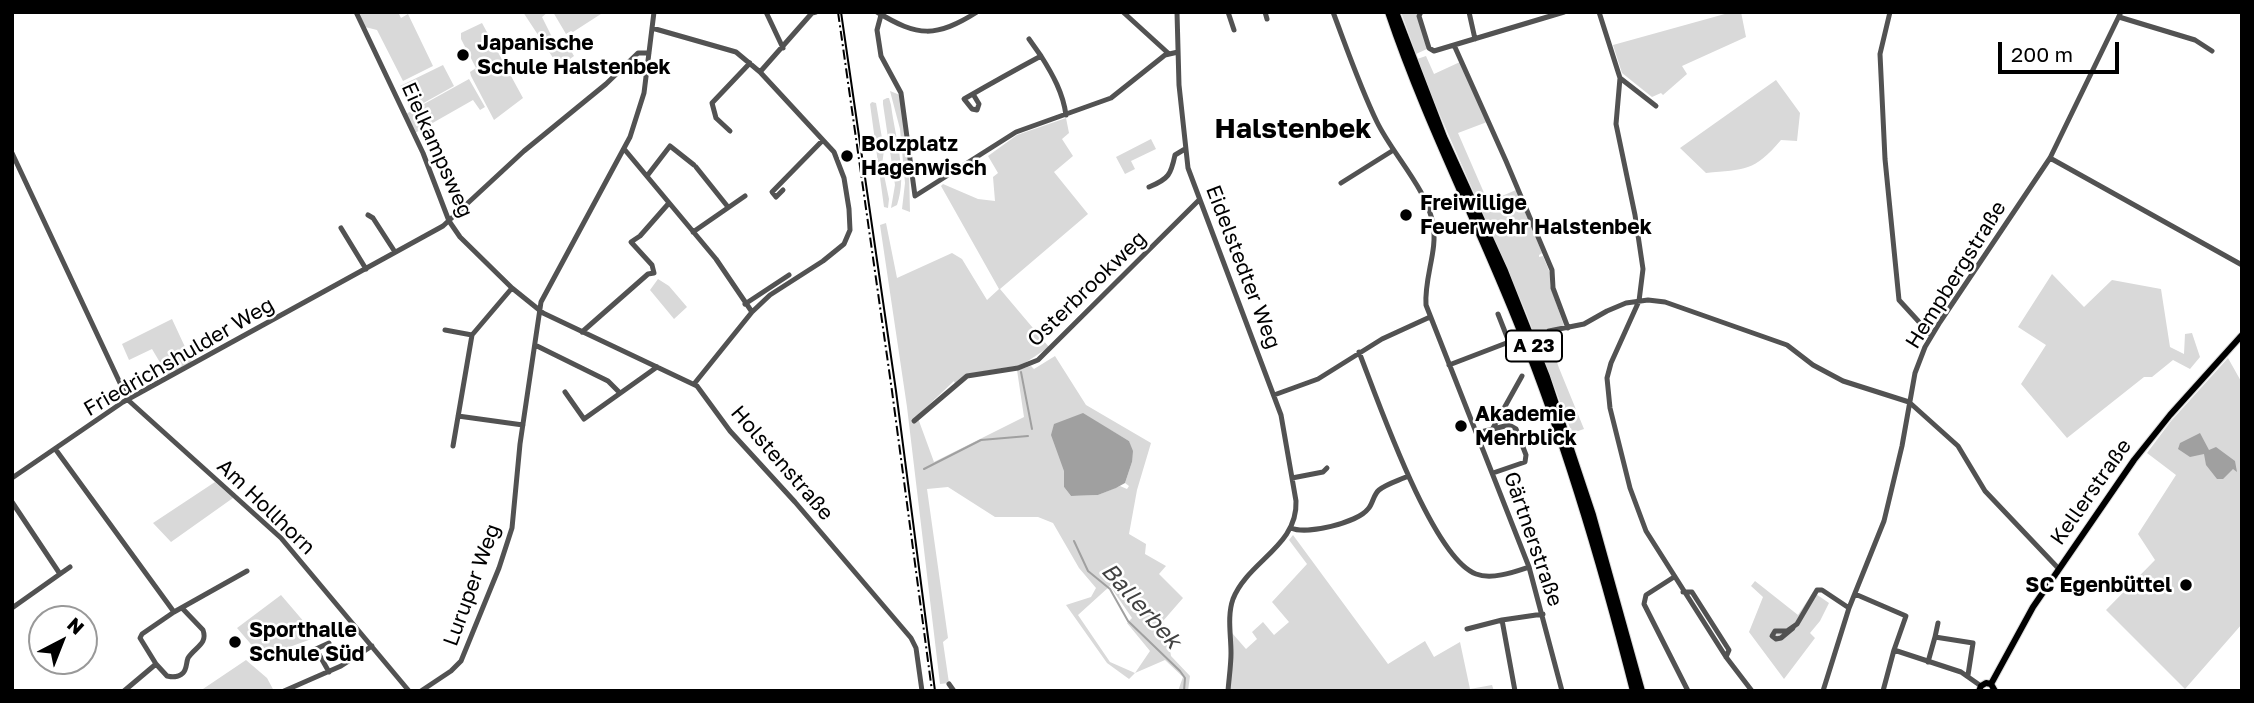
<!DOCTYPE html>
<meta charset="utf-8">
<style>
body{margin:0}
#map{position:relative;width:2254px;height:703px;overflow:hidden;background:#fff;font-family:"Golos Text",sans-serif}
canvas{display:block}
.frame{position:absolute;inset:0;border:14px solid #000;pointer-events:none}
.north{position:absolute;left:28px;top:605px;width:70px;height:70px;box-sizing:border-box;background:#fff;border:2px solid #999;border-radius:50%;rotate:42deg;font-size:19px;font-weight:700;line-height:28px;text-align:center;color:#000}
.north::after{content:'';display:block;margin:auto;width:24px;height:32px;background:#000;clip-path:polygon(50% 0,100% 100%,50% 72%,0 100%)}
.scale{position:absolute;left:1998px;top:42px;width:121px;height:32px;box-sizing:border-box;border:4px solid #000;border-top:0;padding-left:9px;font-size:21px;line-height:24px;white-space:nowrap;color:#000;-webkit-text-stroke:5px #fff;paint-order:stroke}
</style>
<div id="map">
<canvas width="2254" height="703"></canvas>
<div class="frame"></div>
<div class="north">N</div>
<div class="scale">200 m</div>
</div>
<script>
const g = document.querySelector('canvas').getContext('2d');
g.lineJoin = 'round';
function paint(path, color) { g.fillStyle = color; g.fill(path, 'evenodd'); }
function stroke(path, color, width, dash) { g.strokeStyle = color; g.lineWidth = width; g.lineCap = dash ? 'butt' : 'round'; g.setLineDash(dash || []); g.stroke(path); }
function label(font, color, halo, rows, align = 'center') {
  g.font = font + ' "Golos Text",sans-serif'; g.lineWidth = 5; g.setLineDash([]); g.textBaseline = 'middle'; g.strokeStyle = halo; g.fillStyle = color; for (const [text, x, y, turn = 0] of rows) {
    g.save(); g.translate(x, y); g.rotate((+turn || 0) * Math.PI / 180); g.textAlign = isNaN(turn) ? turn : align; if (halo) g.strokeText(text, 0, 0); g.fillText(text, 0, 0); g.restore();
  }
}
const green = new Path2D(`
 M358,12H398L401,18L408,14L433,66L403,81L377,30L365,27Z
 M523,12H548L542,17L554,41L557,40L562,48L577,39L580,44L571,51L574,56L559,67Z
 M553,12H604L573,32L571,31L566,34Z
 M1401,12H1417L1427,49L1416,54Z
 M1732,12H1741L1746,37L1682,66L1687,74L1663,95L1661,93L1652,97L1622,73L1613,45Z
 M482,23L523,98L494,120L471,76L470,72L476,68L461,39V33Z
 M1426,56L1434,74L1460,62L1487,122L1458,133L1488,202L1516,190L1542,253L1539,255V257L1543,256L1550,273V285L1564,326L1546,330L1559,368L1584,429L1572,433L1525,310L1426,83L1417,59Z
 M443,65L454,86L411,110L400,86Z
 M469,79L485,107L480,110L473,100L415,133L406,114Z
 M1776,80L1800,113L1797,141L1781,140C1754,172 1745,169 1706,173L1680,148Z
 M890,91L900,95L909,172L910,212L902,209L905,183L900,129Z
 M887,98H889L891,105C895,137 908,174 897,205L891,208L895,185L883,104V100Z
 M872,102L876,103L884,150L882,165L889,199L888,208L884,207L870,104Z
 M1066,118L1069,133L1062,139L1073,156L1054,172L1088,214L1000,289L1049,347L1022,365L967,374L955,384L954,381L918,415L919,421L934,462L1024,417L1017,370L1031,366L1034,369L1055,356L1086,405L1151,443L1137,490L1129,534L1146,544L1145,554L1166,566L1159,574L1183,598L1163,621L1167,631L1171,656L1190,676L1188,691H1178L1183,677L1165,660L1135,673L1129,679L1107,663L1066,605L1091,597L1096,588L1079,568L1053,523L1038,517H995L948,487L927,489L948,638L943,642L949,683L940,684L907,407L880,225L886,223L897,278L952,253L962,259L987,300L999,289L941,186L943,184L978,199L995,201L993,177L998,173L988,156L1017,135ZM1083,414L1129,441L1132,462L1125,483L1129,486L1127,489L1120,486L1098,495L1071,496L1064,487V471ZM1110,586L1132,618L1127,623L1150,651L1135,673L1110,662L1078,615Z
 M1151,139L1156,149L1131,161L1135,169L1125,174L1116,157Z
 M2052,274L2084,307L2112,280L2161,289L2170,347L2184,354L2185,334L2192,333L2200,357L2190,369L2173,360L2152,377H2144L2067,438L2021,384L2046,345L2018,327Z
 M658,279L669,286L687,307L674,319L650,290Z
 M172,319L192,362L168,376L152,349L129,360L122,344Z
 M2228,358L2242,383V624L2185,689L2106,610L2155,560L2138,534L2176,475L2147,453L2171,421Z
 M215,482L233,498L171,542L153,523Z
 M1293,535L1388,664L1425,641L1434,657L1460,642L1470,689L1492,685L1494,691H1230L1232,633L1246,649L1257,639L1252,632L1263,622L1274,635L1289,622L1272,602L1307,564L1289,540Z
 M1755,581L1798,615L1813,592L1829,603L1820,621L1810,633L1815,638L1784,679L1749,632L1763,597L1751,586Z
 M281,595L317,637L262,657L237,628Z
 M246,660L267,678L274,691H200Z`);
const water = new Path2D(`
 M1083,413L1129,441L1133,451L1132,462L1125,483L1116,488L1098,495L1071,496L1064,487V471L1051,435L1054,424Z
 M2200,433L2209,450L2216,447L2235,461L2237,472L2233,469L2223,479H2217L2206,465L2204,454L2190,457L2178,449L2180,443Z`);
const stream = new Path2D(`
 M1021,372L1032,429
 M924,469L981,440L1028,436
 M1074,541L1088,571L1110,589L1128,621L1180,671L1185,678L1184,691`);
const minor = new Path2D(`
 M356,12L423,153L449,221L460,237L512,288L543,313L697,386L730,431L795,502L911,638L916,648L922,691
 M766,12L783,48
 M877,12C918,37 936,38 977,12
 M1123,12L1168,53
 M1177,12L1179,85L1188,168L1281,415L1296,501C1298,546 1248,561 1233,599C1227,616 1231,635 1231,653C1231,665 1229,678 1228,691
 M1228,12L1234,30
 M1265,12L1267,19
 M1333,12C1347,49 1360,87 1377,122C1393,155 1428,190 1433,225C1438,250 1424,278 1426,305L1529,567L1562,691
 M1421,12L1419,16L1429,48L1434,51L1564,12
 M1469,12L1475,39
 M1599,12L1620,78L1616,124L1635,215L1643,269L1639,301L1611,363L1607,378L1610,408L1630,488L1646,531L1726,657L1752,691
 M1890,12L1880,54L1885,159L1899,300L1931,335
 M881,15L877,30L881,56L901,93L915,196L1016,132L1111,98L1165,55L1178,52
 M2119,17L2195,40L2212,51
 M652,28L736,52L760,72L834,152L844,178L849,209L850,230L844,244L823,261L770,295L752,312L694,384
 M1029,39L1041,56
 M1454,45L1506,161L1552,270L1553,288L1568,328
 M760,72L812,13L816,12
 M1620,78L1656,106
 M973,94L979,104L977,110L972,109L964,99C990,84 1015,70 1041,56C1053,75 1063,93 1066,115
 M730,131L716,118L712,103L750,63
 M625,150L716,259L752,312
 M12,153L128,400L281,538L409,691
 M2050,158L2242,265
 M696,167L728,207
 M647,176L670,146L694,165
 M1341,183L1392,151
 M1149,187C1169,179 1171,174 1175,155L1185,149
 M783,190L776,197L772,192L823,140
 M368,215L373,218L395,252
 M341,228L366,269
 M693,232L745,196
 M745,304L789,275
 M445,330L472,335
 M1549,331L1584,324L1607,311L1626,303L1648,300L1665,302L1787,345L1813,365L1843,381L1909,402L1958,446L1985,491L2059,569
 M582,332L648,274L654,273L652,265L631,242L640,236L669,203
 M535,345L608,381L620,393
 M1359,352C1377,398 1432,558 1476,574C1492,580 1514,572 1529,567
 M1449,365L1509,342L1498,314
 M565,392L584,419L657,367
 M1274,395L1318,379L1382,339L1430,317
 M458,416L523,425
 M914,421L967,376L1018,368L1038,360L1199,200
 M1493,428L1522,376
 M1477,433L1509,425L1516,429L1526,455L1525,462L1493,473
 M453,446L472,335L512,288
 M56,450L174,612L247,571
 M12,478L123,402L443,226L524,151L606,84L638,53H649
 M1292,478L1323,472L1327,468
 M12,502L60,574L12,608
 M1291,528C1306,535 1357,523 1368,509C1373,504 1373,495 1379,490C1386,484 1400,480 1408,476
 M60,574L70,567
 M1674,577L1646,595L1644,604L1688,691
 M1683,592H1692L1729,650L1726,657
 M1855,594L1906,616L1894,650L1961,672L1981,686
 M1502,620L1515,691
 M1793,628L1781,638L1776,639L1772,636L1775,631H1787L1797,624L1817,590H1822L1849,608
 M1467,629L1502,620L1543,614
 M1935,637L1938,623
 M1928,662L1935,637L1973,643L1968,675
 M156,664L167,676C172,677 178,678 183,673C187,669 186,663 188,658C195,647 208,644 203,630L182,608
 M329,672L316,649L329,643
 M949,684L954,691
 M124,691L156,664L140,638L142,634L174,612
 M284,691L341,666L372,646
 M421,691L451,671L461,661L499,568L512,528L520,444L541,302L630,137L644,93L654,12
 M1823,691L1849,608L1884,521L1902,446L1915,373L1925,347L1940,322L2050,158L2121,12
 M1883,691L1894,650`);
const major = new Path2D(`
 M1991,684L2033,607L2134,460L2170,415L2242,335
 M1979,691L1981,686L1986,683L1991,684L1995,691`);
const highway = new Path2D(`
 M1389,12C1426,122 1479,224 1521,331C1568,448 1603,569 1634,691
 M1395,12L1443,137L1504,271L1546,377L1592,515L1641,691`);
const tram = new Path2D(`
 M841,12L896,391L935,691`);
const rail = new Path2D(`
 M838,12L892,391L932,691`);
const markers = [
 [463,55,7,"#000"],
 [847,156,7,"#000"],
 [1406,215,7,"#000"],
 [1461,426,7,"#000"],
 [2186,585,7,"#000"],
 [235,642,7,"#000"]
];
const shields = [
 [1534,346,56]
];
const shieldNames = [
 ["A 23",1534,346]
];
const poiNames = [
 ["Japanische",477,43],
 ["Schule Halstenbek",477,67],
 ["Bolzplatz",861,144],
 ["Hagenwisch",861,168],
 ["Freiwillige",1420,203],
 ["Feuerwehr Halstenbek",1420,227],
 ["Akademie",1475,414],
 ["Mehrblick",1475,438],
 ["SC Egenbüttel",2172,585,"right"],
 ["Sporthalle",249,630],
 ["Schule Süd",249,654]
];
const streetNames = [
 ["Eielkampsweg",437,150,66],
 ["Eidelstedter Weg",1243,267,69],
 ["Hempbergstraße",1956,275,-58],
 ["Osterbrookweg",1087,289,-44],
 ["Friedrichshulder Weg",179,357,-30],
 ["Holstenstraße",782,463,49],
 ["Kellerstraße",2091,492,-55],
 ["Am Hollhorn",266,507,44],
 ["Gärtnerstraße",1533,539,71],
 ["Luruper Weg",472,585,-70]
];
const waterNames = [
 ["Ballerbek",1141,606,48]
];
const districtNames = [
 ["Halstenbek",1293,129]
];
paint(green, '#d9d9d9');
paint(water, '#a0a0a0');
stroke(stream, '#a0a0a0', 2);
stroke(major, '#dbdbdb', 8);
stroke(highway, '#dbdbdb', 10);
stroke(minor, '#525252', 5);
stroke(major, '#000', 6);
stroke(highway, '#000', 8);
stroke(tram, '#000', 2);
stroke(rail, '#000', 2, [10, 3.5, 2, 3.5]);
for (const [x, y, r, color] of markers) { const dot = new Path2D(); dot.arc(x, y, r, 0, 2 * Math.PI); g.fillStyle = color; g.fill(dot); stroke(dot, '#fff', 2.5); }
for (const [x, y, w] of shields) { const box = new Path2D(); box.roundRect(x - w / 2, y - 15.5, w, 31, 5); g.fillStyle = '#fff'; g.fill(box); stroke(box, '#000', 2); }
label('bold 19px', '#000', null, shieldNames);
label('bold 21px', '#000', '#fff', poiNames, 'left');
label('21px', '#000', '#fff', streetNames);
label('italic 23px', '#414141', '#fff', waterNames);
label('bold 28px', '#000', '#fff', districtNames);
</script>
